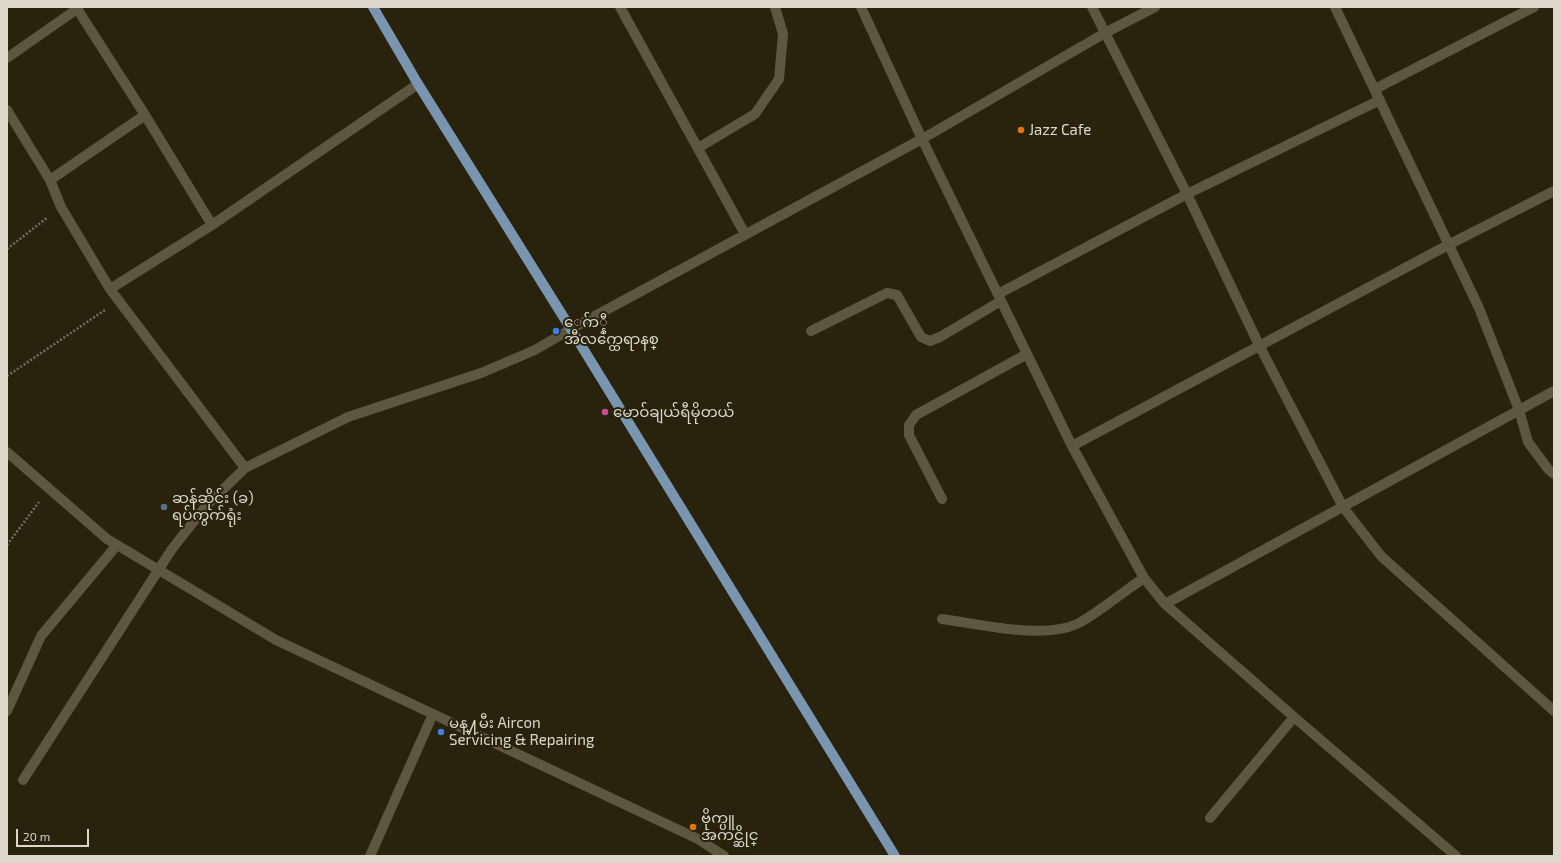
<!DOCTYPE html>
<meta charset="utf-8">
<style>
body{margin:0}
#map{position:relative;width:1561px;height:863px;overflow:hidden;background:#29220d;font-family:"Exo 2",sans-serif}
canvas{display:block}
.frame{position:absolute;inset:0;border:8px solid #dbd7ca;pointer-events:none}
.scale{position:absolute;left:16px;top:829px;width:73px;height:18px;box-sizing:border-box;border:2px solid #dbd7ca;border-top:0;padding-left:5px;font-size:12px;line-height:14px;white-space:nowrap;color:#dbd7ca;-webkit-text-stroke:3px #29220d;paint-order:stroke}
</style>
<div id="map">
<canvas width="1561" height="863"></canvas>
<div class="frame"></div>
<div class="scale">20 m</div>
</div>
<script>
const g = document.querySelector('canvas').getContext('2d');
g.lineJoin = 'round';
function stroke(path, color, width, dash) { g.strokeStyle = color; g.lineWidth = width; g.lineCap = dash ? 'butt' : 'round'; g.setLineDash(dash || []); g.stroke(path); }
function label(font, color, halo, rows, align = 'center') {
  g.font = font + ' "Exo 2","Noto Sans Myanmar",sans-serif'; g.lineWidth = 4; g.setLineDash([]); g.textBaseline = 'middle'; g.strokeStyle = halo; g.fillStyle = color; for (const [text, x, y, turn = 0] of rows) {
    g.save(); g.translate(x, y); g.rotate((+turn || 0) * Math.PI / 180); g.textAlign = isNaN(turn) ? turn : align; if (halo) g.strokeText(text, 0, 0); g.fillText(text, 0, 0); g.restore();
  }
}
const path = new Path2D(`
 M7,249L48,217
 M7,376L105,310
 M7,545L39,502`);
const minor = new Path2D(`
 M76,7L145,115L212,225
 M620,7L745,234
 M861,7L922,139L1072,446L1144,578L1165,604L1294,717L1456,856
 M1092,7L1187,194L1259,345L1343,507L1381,556L1554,711
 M1335,7L1479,308L1519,410L1528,442L1548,469L1554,474
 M7,58L77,9
 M1375,89L1534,7
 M7,110L50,180L61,207L110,289L245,468
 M698,148L755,114L779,79L783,34L775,7
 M50,180L145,115
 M110,289L212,225L418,84
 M998,294L1187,194L1380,100
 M811,331L887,293L897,295L921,337L930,341L940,337L1001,301
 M1072,446L1448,245L1554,191
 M7,452L107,539L276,640L698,839L724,856
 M942,499L909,435V425L916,415L1027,354
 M1165,604L1554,391
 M942,619C980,624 1047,641 1081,622C1103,609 1123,592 1144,578
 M7,711L41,636L117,545
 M23,780L172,549L206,506L245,468L348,417L481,373L535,350L571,329L922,139L1105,33L1155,7
 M1210,818L1294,717
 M370,856L433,714`);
const major = new Path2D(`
 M373,7L418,84L571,329L895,856`);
const markers = [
 [1021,130,4,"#e8710a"],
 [556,331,4,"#3f7fe0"],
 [605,412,4,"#d1479c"],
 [164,507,4,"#5c6f8a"],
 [441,732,4,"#3f7fe0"],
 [693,827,4,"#e8710a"]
];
const poiNames = [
 ["Jazz Cafe",1029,130],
 ["ေဂ်ာ္နီ",564,322],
 ["အီလက္ထေရာနစ္",564,339],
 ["မောဝ်ချယ်ရီမိုတယ်",613,412],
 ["ဆန်ဆိုင်း (ခ)",172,498],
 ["ရပ်ကွက်ရုံး",172,515],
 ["မန္႔မီး Aircon",449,723],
 ["Servicing & Repairing",449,740],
 ["ဗိုက္ပူ",701,818],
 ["အကင္ဆိုင္",701,835]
];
stroke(path, '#756f5e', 2.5, [2, 2]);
stroke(minor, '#5d5740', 10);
stroke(major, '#7a95b0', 10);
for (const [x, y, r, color] of markers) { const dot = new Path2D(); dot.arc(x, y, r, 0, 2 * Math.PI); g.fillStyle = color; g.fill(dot); stroke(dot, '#29220d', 1.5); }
label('15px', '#dbd7ca', '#29220d', poiNames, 'left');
</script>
